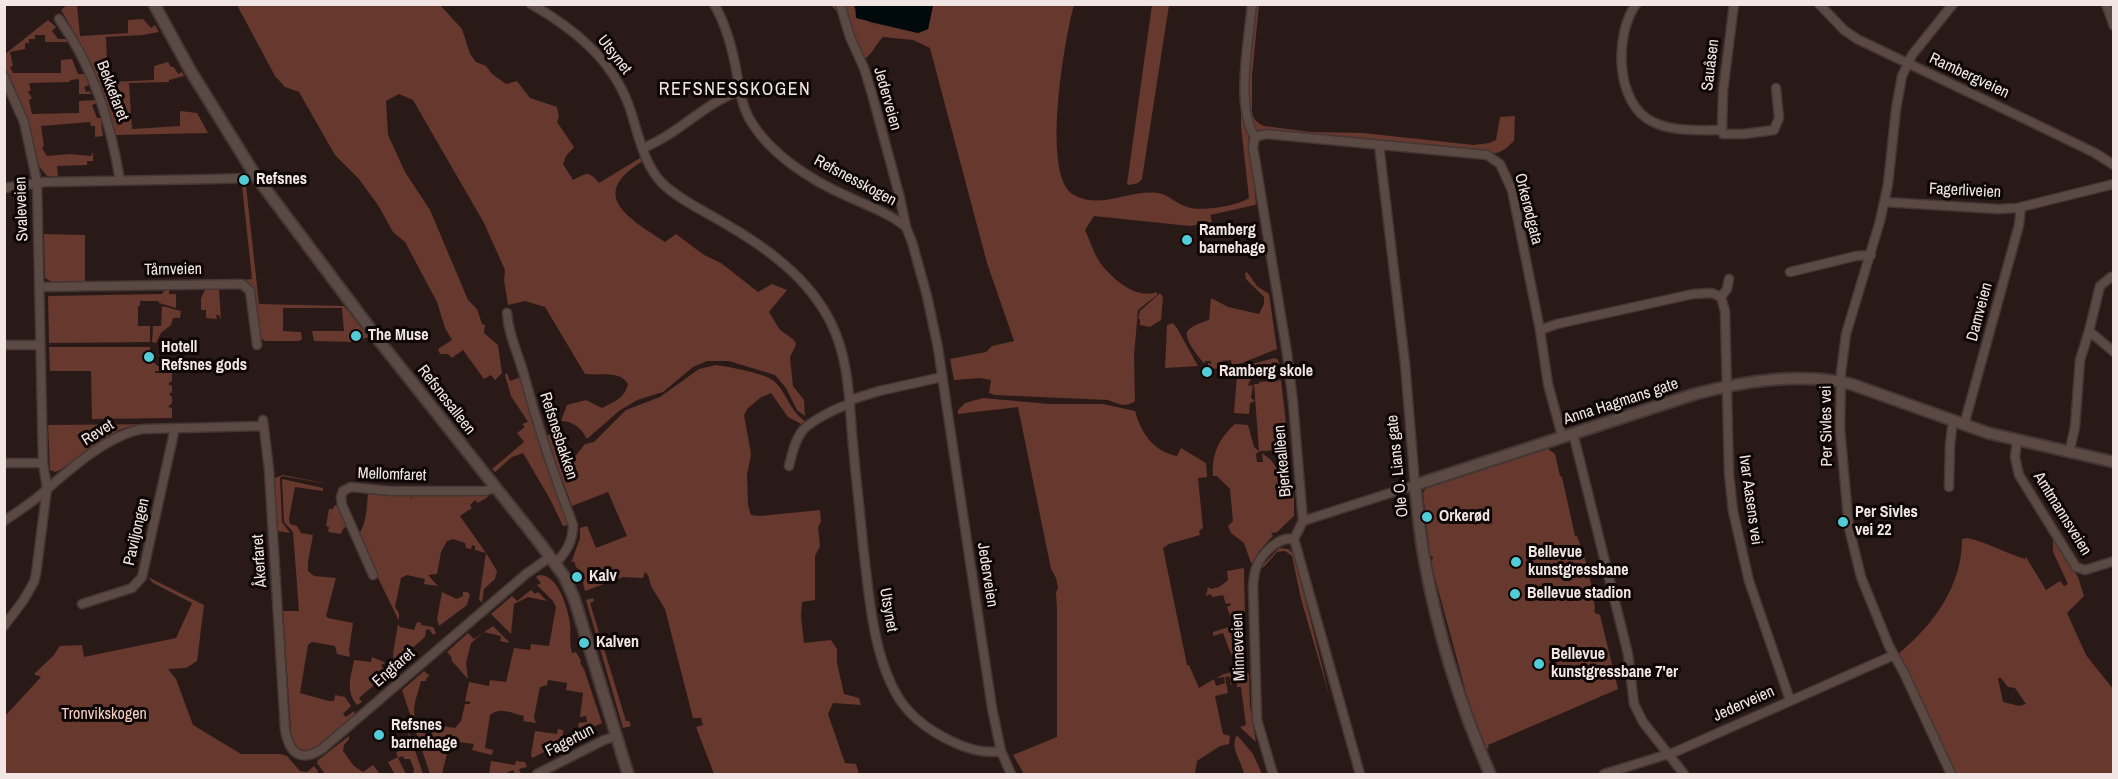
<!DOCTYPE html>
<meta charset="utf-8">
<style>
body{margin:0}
#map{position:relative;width:2118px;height:779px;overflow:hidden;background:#2a1a17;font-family:"Archivo Narrow",sans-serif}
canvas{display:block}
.frame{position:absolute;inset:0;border:6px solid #f1e6e3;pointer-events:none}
</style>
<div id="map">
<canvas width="2118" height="779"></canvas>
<div class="frame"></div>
</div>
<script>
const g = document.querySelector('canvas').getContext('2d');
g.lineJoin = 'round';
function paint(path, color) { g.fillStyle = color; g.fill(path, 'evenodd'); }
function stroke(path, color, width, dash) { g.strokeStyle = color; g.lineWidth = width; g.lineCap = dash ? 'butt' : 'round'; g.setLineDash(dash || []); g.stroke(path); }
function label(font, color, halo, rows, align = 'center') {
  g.font = font + ' "Archivo Narrow",sans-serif'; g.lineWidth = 6; g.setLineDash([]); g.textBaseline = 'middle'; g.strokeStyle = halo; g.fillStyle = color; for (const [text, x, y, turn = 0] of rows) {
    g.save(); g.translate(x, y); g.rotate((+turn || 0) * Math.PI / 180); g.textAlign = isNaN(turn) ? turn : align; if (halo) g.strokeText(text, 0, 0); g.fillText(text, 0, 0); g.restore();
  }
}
const green = new Path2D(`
 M67,5H77L80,36L128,33V20L143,19L151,28L155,25L159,32L142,35L106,37L108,82L154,80V66L168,62L171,67H174L178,74L182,72L184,76L169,80V82L129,83L132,129L180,126V111L197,113L208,133L115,135C104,90 85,50 61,10Z
 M237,5H440L462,29L470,54L476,62L486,66L492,74L506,84L517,81L530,98L557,107L559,117L557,122L574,147L566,156L563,164L573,180C587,173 588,170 599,183L640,158L643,161C586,195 630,219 665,242L676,234L704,255L721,263L758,292L772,284L787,290L769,312L780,330L793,339L796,343L795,347L790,357L793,386L804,400L805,416L797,410L786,388L775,375L729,361H707L693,367L663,392L637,400L619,411L588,438H586C583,429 571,420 561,421L567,405L586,400L602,408C614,402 625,398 628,384C619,370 600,376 585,374L545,307L525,301L508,305L504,280L505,270L484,223L413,100L399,94L386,101L388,135L405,172L430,210L468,300L477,309L482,324L485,325L484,333L498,345L502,373L495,380L491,375L484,379L463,350L452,358L448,354H440L438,349L452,340L445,328L437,302L405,242L393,232L378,205L358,178L335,155L299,92L285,87L275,76Z
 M831,5H855L854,8L869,22L918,33L928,29L933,5H1074C1065,36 1040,177 1074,195C1101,210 1130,189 1158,193C1169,195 1177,204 1187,207C1201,212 1237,206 1249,198L1241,126V73L1247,5H1250L1244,120L1248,133L1256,203L1255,205L1210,215L1212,222L1190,226L1094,216L1085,230C1090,240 1094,255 1101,264C1113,279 1136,300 1157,292V295L1138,310L1134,356L1135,401C1125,408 1119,404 1108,400L995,395L989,393L991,380L980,378L954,380L950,359L986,352L992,346L1014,341L987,263L930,48L913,40L883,37C877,43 870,57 863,60L844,11L838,13Z
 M1152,5H1169L1142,179L1138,183L1129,185L1127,184Z
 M1255,5H1259L1252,76V111C1253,119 1257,123 1264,126L1311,132L1363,133L1474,145L1489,143L1496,140L1500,117L1515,116L1514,141C1505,149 1499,156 1487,152L1256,130C1240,111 1252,31 1255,5Z
 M48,20L56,27L52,31L58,39H68L70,42H45V35H35V39H29V43H25V49L10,52L13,66L10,67L13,73H61V60L72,59L78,74H87L91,84L84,87L86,92L90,91L91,94H79V79L71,80L69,82L30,83L29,84L31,90L28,92L32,98L29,100L32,114L79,113V101L97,100L98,103L92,105L97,118H103L104,121L101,123L103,136L95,137V126H91L90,122L41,126L44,146L42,148L47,156L70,154L91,156L93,152V161H87V165L57,166L58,177L47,176L38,165L26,116L13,84L5,68L4,55Z
 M242,185L246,186L259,304L344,306L369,337L355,341L359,337V331L355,334L354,342L314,341L312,331H344L342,308H283V331L301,332L302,339L299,341H265L260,338L253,289L242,280L252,279Z
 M44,234L85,235V282H52L45,278Z
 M1247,272L1257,286L1269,294L1277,349L1242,363L1232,365L1231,360L1222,361V365L1216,369L1208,367V363L1211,364V361H1206L1204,363C1199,358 1184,339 1187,332C1190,326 1203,322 1209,320L1211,298L1228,307L1259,314L1264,304V297L1246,279L1245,273Z
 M165,289H169V294H176V308L159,303V301H140V306H138V326H150V342L49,343L48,296L162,294Z
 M205,289H219L221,320L219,315H216L217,319L206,318V310H201V299Z
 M1160,293L1163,297L1161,320L1150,327L1140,325V319H1138L1140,311Z
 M162,306L181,311L180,318H173L171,325L161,333L156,343L152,342L153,326H161Z
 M1173,323L1177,328L1198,366L1165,368L1167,325Z
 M49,347H150C150,358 153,366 164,368V371H155V373H172V381L168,384L172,386V392L169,394L172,397V403L168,407L172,408V418L92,419L91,371H50Z
 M1275,358L1278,360L1279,364L1267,365L1260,375L1253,377L1249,382L1248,386L1253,385L1251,398L1255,401L1250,403L1249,414L1234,413L1237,374L1255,363Z
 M716,365C729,367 766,373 775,382C788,395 790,413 807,422L803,425L788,417L771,393L760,398L748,408L744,415L751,454L747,475L748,505L751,515L760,516L820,510L821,522L818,527L820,546L815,556V600L802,602L801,616L804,643L831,640L837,649V663L844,694L859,698L861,705L833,703L828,714L845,763L856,764L859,774H714L696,727L703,725L701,718H693L665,609L651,586L648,575L645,572L643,578H641L623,577L585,591L583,583L585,578L584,573L576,567L574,561L571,563L580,538V528L587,526L596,548L627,536L608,492L572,506L546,436L551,434L567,459L574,458L585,444L594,442L626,410L660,397L699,369Z
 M507,373L510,381L521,377L543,457L568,525L563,526L550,499L523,453L512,457L495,472L492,469L524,442L517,433L525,427L522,424L528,422L511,396L505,375Z
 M1281,380L1290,459H1288L1286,450L1260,451L1256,454L1257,462H1263L1262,453L1271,460L1278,470H1285L1286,482L1279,483L1281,487L1292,490L1294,494V516L1277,532L1271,533L1273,536L1259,551L1255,562L1251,563L1244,543L1231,533L1228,526L1233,521L1230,489L1217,476H1213C1211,455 1219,438 1235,424L1248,425L1254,447L1259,451L1254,384H1259V382Z
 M983,398L1049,404H1103L1135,411C1141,433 1153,451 1177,456L1181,448L1206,463L1207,477L1198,478L1203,528L1199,531L1200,535L1169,544L1163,548L1187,665H1189L1199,688L1214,679L1216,686L1225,683L1224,677L1217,678C1224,672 1235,673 1240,667L1243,669L1231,685L1229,676L1225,677L1228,693L1215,696L1223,734L1230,736L1229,744L1220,746L1197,761L1195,774H1024L1013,755L1057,737V610L1056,592L1058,588L1056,578L1051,569L1018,407L958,414V410L965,403Z
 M163,424L131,426L119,430L60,470L55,472L50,470L48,425Z
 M1547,448L1555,454L1560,476L1562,477L1575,536H1577C1586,559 1592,584 1595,608L1594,610L1595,613L1600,615L1618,689L1488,745L1489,748L1486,749L1468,700L1431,563L1433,557L1430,555L1423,493L1427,487Z
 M283,475L334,485L282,476L280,478L282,522L290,533L278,531L274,480L275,478Z
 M282,479L323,488V491L295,487L289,518L290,524L297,526L301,533L313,535L308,562V571L314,576L336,578L326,616L328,618L353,623L349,650L350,657L337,654L335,646L312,642L308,645L300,693L329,701H334L335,695L345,697L351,706L343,714L346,717L354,711L355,715C338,730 300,776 291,732L283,611H299L293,532L284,522Z
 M368,491L411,494V502L412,494H485L488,497L478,503L475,500L470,505L472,508L460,516L486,553L475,550V546L472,545L471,549L466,548L465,543L453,539L447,541L441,552L437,574L428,575L438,586L424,584L425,579L407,575L401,578L395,607L399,613V621L378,578H375L359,534C367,522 367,505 368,491Z
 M338,505L347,526L343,529L341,534L328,532L329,527L326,526L329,509H333L334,506Z
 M1967,538C1987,542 2005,553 2025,559L2026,557L2046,590L2060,581L2064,586L2068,584L2053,552V539L2055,540L2078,577L2084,596L2067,613L2086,655L2113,689V774H1954L1898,654C1933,625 1962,587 1962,539ZM1998,678H2001L2008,687L2015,688L2026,704L2019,706L2003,702Z
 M1279,548L1288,549L1294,554L1330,698L1301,599L1292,556L1285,551L1277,552L1263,568V565Z
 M486,553L497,571L495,579L484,589L482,603L479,599Z
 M1244,568L1245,620L1244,626L1233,624L1227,607L1231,605L1230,603L1226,604L1223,595L1212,597L1211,594L1206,596L1208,587L1211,589L1219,587L1228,580L1227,571Z
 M539,575C558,574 568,608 570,624C571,634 569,643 572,653L576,652L581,661L580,663L584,669L602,723L589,729L587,726L582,730L579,728L578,723L587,722L586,716L580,717L583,693L566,690L567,683L548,680L547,685L540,687L534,717L536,723L523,721L524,716C512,714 501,706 490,715L485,748L493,750L492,755L472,750L474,744L450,741L442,774H430L402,690L424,671L430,676L427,677L426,681H421C418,695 410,709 417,722L455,728L461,721L465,704H470V702L465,701L469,682L489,686L490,680L506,682L514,648L530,650L531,644L549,646L556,607L553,601L537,585L541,583L536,577Z
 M148,577L204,605L197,661L186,668L168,669L176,679L193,725L241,754H280L287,756L300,771L307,772L314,766L318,771L317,774H5V716L41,677L34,674L53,656L60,646L82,645L84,657L176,638L192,603L153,583Z
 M531,590L535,594L538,592L547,601L528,597L514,604L511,634L491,614L512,596L517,601Z
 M442,592L457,599L463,596V592H467L470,594L467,605L439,626L437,619Z
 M593,598L594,601L590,603L626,721H629L631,726L623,728L586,600Z
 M417,622L421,623V625L433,627L436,633L433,635L429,629L426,630L425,637L394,664L393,654L398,624L400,627L414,630Z
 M493,626L510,643L500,641L501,636L484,632L471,643L466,663L468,679L451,660L452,658L447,652L468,633L474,639Z
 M1229,627L1236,631H1244L1246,660L1244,665L1231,654L1223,633L1213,636V632Z
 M372,657L384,662L385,663L381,665L386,675L359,698L362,702L357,705C345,691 351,676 354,660L371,662Z
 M1247,673L1249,674L1250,706L1256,742L1240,727L1246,725L1241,687H1237V683Z
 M402,712L423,774H413L414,769L410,759H404L403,756L398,758L406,774H393L394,773L388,762L398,757L396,753L411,743Z
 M558,729L563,730V737H575L532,758L531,755L535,731L557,734Z
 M1237,735L1253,754L1262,774H1244C1242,761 1229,748 1237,735Z
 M349,736V739L344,745L343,751L354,766L363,772L373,765L380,774H325L317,763L318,760Z
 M491,761L515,765L516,761L525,762L527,767L519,769L521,774H515L513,770L504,774H489Z`);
const water = new Path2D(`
 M855,4H933V5L928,29L918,33L856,18Z`);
const minor = new Path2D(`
 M531,4C573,28 612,59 629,106C638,131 643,165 663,184C680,200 704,211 724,223C766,247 809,278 831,323C850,361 849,404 853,445C856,479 860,512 863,545C869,595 873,661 902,703C914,719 932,732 951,741C967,749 983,754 1001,751
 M714,4C726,25 732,47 736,69C739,86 741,103 749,118C769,154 812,181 849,197C868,206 889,213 906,227
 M840,4L850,37L864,68L872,94L900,198L906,227L912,242L927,296L938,348L992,708L1001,751L1011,774
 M1252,4C1249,40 1235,107 1255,137
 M1636,4C1614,35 1615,104 1653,122C1673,132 1700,130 1722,130L1723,134H1744L1774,130L1779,118L1776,88
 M1819,4L1844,30L1857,39L2027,120L2095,153L2114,165
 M2106,4L2114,26
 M59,19C94,68 110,121 120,180
 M4,77L24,122L37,182L43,463L47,488L36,574L34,582L23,601L4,626
 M1722,130L1723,91L1734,4
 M1255,137L1253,147L1287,353L1293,402L1303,521L1294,539L1360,774
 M1255,137L1266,134L1487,155L1500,164L1512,190L1540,330L1548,384L1562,436
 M643,148C679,134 704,103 740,91
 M4,188L46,182L216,179L245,178L255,175
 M1885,202L1998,209L2017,208L2114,184
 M1790,272L1856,256L1871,255
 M39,287L242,284L250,291L257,345
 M1721,297L1727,289L1729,279
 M507,313C509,338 518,352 524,375C538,427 554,476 573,525C573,542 566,552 555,564
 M1540,330L1557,324L1693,294L1712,293L1721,297L1725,311L1729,474L1733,511L1749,581L1790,700
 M2089,331L2100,286L2111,277
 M4,345H39
 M850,400L879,391L942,377
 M263,420L269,470L285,729C289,753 300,763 322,749L526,574L550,557
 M1964,425L2019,225L2021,207
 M1573,433L1628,654L1634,704L1643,722L1684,774
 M2017,441L2015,457L2019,475L2076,567L2085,570L2114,561
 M2069,453L2075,427L2080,360L2089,331L2114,352
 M4,463H43
 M789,466C792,454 795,440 803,430C811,421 838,407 850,404
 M1949,487L1950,444L1953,421
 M4,521C16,513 28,505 39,496C66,473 106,435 143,429L263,426
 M1303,521L1415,485L1405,363L1379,145
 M373,575L342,505L341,497L343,491L351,487L391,491H485L495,488
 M82,604L132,588L142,577L175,428
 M537,774L604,740L617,736
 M1273,774L1257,720L1253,585C1254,579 1254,571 1257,566C1262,553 1279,536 1294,539
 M1604,774L1675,752L1894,655
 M1951,774L1904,673L1889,646L1861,577L1849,528L1840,429L1841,373L1846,334L1880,221L1888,184L1896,109L1902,76L1912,55L1953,4`);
const tertiary = new Path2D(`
 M154,4L190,70L255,175L381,343L539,542L564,576L574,598L628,774
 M1490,774C1461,707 1438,635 1425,563C1420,537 1418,511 1415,485L1695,394C1745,381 1800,372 1851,384L1988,433L2114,462`);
const markers = [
 [244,180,6,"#52ccd6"],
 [1187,240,6,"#52ccd6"],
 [356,336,6,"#52ccd6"],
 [149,357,6,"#52ccd6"],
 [1207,372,6,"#52ccd6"],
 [1427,517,6,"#52ccd6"],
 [1843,522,6,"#52ccd6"],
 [1516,562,6,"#52ccd6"],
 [577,577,6,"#52ccd6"],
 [1515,594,6,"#52ccd6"],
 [584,643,6,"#52ccd6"],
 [1539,664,6,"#52ccd6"],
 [379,735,6,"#52ccd6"]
];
const streetNames = [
 ["Utsynet",614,55,52],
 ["Sauåsen",1711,65,-83],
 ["Rambergveien",1969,76,25],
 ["Bekkefaret",112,91,69],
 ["Jederveien",887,99,74],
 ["Refsnesskogen",855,181,28],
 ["Fagerliveien",1965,191,3],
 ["Svaleveien",22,209,-92],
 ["Orkerødgata",1528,209,76],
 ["Tårnveien",173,270,-1],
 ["Damveien",1980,312,-75],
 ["Refsnesalleen",446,400,52],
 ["Anna Hagmans gate",1621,402,-18],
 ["Per Sivles vei",1827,426,-91],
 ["Revet",98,433,-32],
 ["Refsnesbakken",558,436,72],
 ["Bjerkeallèen",1283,461,-95],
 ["Ole O. Lians gate",1398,466,-96],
 ["Mellomfaret",392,475,2],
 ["Ivar Aasens vei",1750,500,82],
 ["Amtmannsveien",2062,514,58],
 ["Paviljongen",137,532,-77],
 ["Åkerfaret",260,561,-94],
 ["Jederveien",987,575,81],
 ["Utsynet",888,610,80],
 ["Minneveien",1239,647,-92],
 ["Engfaret",394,668,-41],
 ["Jederveien",1744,704,-24],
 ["Fagertun",570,741,-27]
];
const poiNames = [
 ["Refsnes",256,180],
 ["Ramberg",1199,231],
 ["barnehage",1199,249],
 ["The Muse",368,336],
 ["Hotell",161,348],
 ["Refsnes gods",161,366],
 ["Ramberg skole",1219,372],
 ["Per Sivles",1855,513],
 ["vei 22",1855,531],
 ["Orkerød",1439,517],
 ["Bellevue",1528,553],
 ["kunstgressbane",1528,571],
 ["Kalv",589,577],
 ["Bellevue stadion",1527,594],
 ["Kalven",596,643],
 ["Bellevue",1551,655],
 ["kunstgressbane 7'er",1551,673],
 ["Refsnes",391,726],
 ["barnehage",391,744]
];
const parkNames = [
 ["Tronvikskogen",104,715]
];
const neighbourhoodNames = [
 ["REFSNESSKOGEN",735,90]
];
paint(green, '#66382e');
paint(water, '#000a0c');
stroke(minor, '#433634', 11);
stroke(tertiary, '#433634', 14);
stroke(minor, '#5b4944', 8);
stroke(tertiary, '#5b4944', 10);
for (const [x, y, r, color] of markers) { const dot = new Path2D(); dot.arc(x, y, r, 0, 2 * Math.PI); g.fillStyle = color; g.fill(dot); stroke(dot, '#0e0706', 2); }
label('16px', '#f1e6e3', '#0e0706', streetNames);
label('bold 16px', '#f1e6e3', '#0e0706', poiNames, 'left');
label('16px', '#f4cec5', '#0e0706', parkNames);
g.letterSpacing = '1.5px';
label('18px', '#f1e6e3', '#0e0706', neighbourhoodNames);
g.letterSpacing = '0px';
</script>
